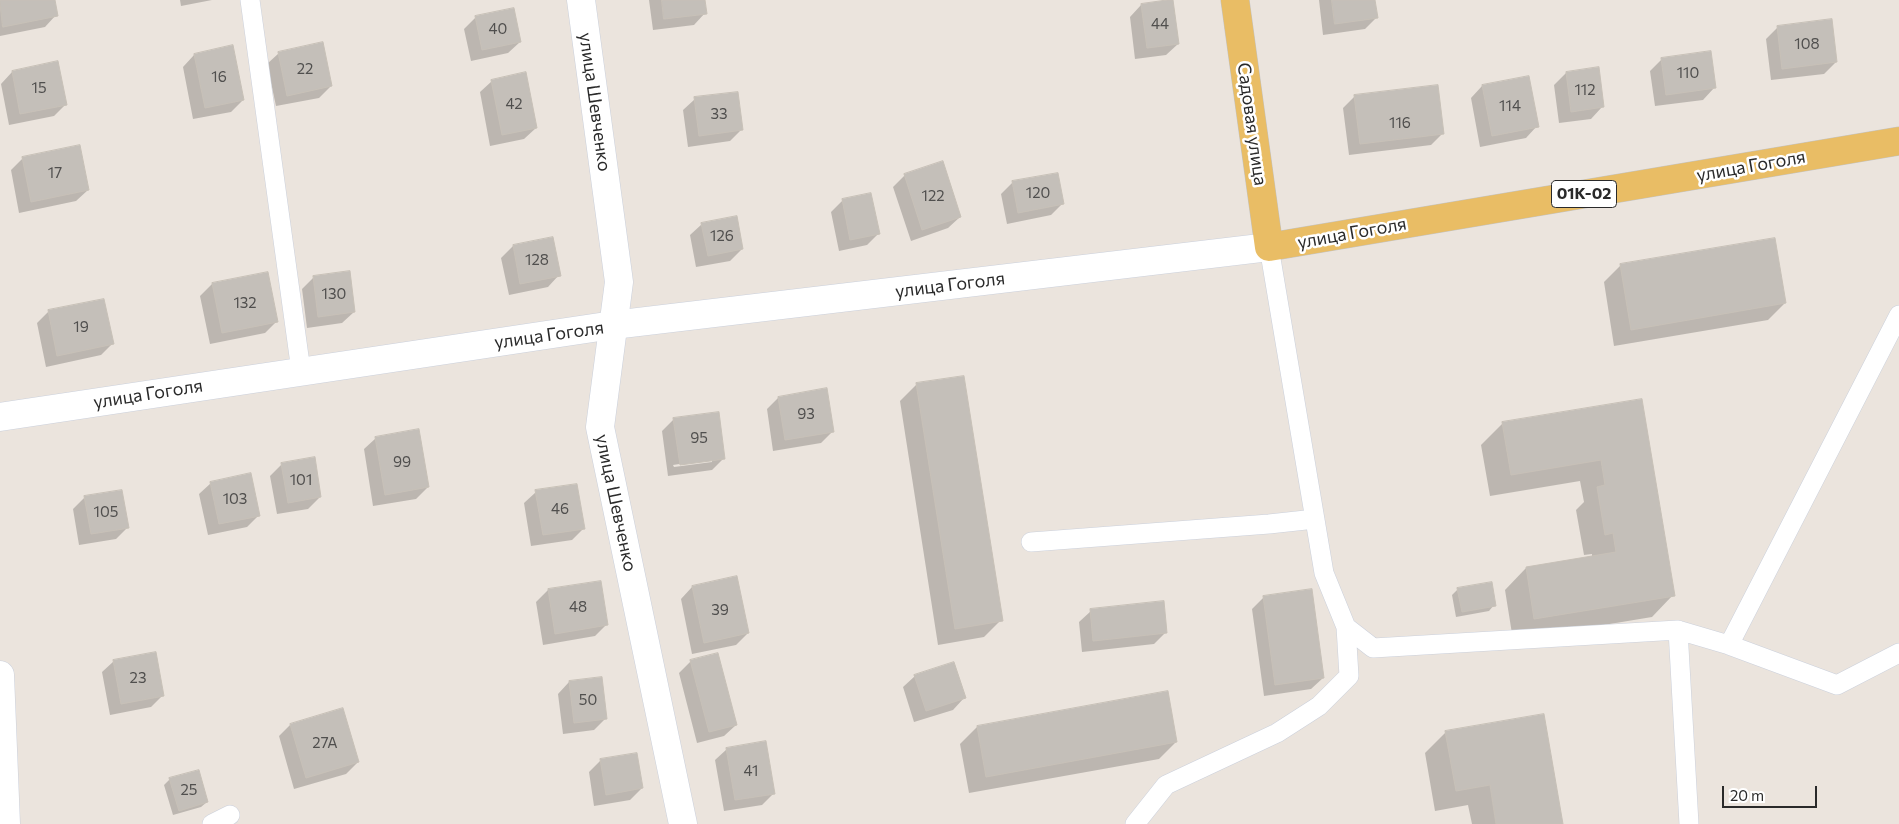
<!DOCTYPE html>
<meta charset="utf-8">
<style>
body{margin:0}
#map{position:relative;width:1899px;height:824px;overflow:hidden;background:#ebe4dd;font-family:Commissioner,sans-serif}
canvas{display:block}
.scale{position:absolute;left:1722px;top:786px;width:95px;height:22px;box-sizing:border-box;border:2px solid #2a2a2a;border-top:0;padding-left:6px;font-size:15px;line-height:18px;white-space:nowrap;color:#2a2a2a;-webkit-text-stroke:4px #fff;paint-order:stroke}
</style>
<div id="map">
<canvas width="1899" height="824"></canvas>
<div class="scale">20 m</div>
</div>
<script>
const g = document.querySelector('canvas').getContext('2d');
g.lineJoin = 'round';
function paint(path, color) { g.fillStyle = color; g.fill(path, 'evenodd'); }
function stroke(path, color, width, dash) { g.strokeStyle = color; g.lineWidth = width; g.lineCap = dash ? 'butt' : 'round'; g.setLineDash(dash || []); g.stroke(path); }
function label(font, color, halo, rows, align = 'center') {
  g.font = font + ' Commissioner,sans-serif'; g.lineWidth = 5; g.setLineDash([]); g.textBaseline = 'middle'; g.strokeStyle = halo; g.fillStyle = color; for (const [text, x, y, turn = 0] of rows) {
    g.save(); g.translate(x, y); g.rotate((+turn || 0) * Math.PI / 180); g.textAlign = isNaN(turn) ? turn : align; if (halo) g.strokeText(text, 0, 0); g.fillText(text, 0, 0); g.restore();
  }
}
const shadow = new Path2D(`
 M0,0H53L56,15L45,27L0,36Z
 M180,0H212L181,6Z
 M649,0H704L705,13L694,25L653,30Z
 M1319,0H1374L1376,18L1365,29L1323,35Z
 M1141,5L1178,44L1166,55L1135,59L1130,17Z
 M476,17L520,42L508,53L471,61L464,29Z
 M1778,27L1836,62L1824,74L1771,80L1766,39Z
 M279,53L331,86L319,98L276,106L267,64Z
 M194,55L243,100L231,112L193,119L183,67Z
 M1662,59L1714,88L1703,100L1655,106L1650,71Z
 M12,72L65,105L54,116L9,125L1,84Z
 M1566,73L1602,107L1591,119L1559,123L1554,85Z
 M1528,78L1537,126L1526,138L1480,147L1471,98L1482,86Z
 M492,81L536,128L524,139L490,146L480,92Z
 M1355,96L1442,134L1431,145L1349,155L1343,108Z
 M695,99L741,130L730,141L688,147L683,110Z
 M23,158L88,190L76,201L19,213L11,170Z
 M905,175L960,217L948,228L911,241L893,187Z
 M1013,182L1062,204L1051,215L1007,224L1001,194Z
 M843,200L878,234L867,245L839,251L831,212Z
 M702,224L742,249L730,261L696,267L690,235Z
 M552,238L559,275L548,287L509,295L501,258L513,246Z
 M1621,265L1785,303L1768,320L1614,346L1604,282Z
 M267,274L276,322L265,333L210,344L200,296L212,284Z
 M313,278L354,312L342,323L307,328L302,289Z
 M49,311L112,344L101,355L46,367L37,323Z
 M917,384L1001,620L984,637L938,645L900,401Z
 M778,398L833,431L821,443L773,451L767,409Z
 M1641,400L1673,595L1652,617L1513,640L1505,590L1526,568L1592,557V554L1584,555L1576,510L1584,502L1580,481L1490,496L1481,445L1503,423Z
 M674,419L724,458L712,470L668,476L662,431ZM712,459V462L674,467L673,465Z
 M376,438L428,487L416,499L373,506L364,449Z
 M282,464L320,497L308,509L277,514L270,476Z
 M211,483L258,516L247,527L208,535L199,494Z
 M536,492L584,528L572,540L531,546L524,503Z
 M85,497L127,528L116,539L79,545L73,509Z
 M600,582L607,624L595,636L543,645L536,602L548,590Z
 M692,587L748,633L736,645L692,654L681,599Z
 M1458,589L1494,605L1489,611L1456,617L1452,595Z
 M1264,597L1323,678L1311,689L1264,696L1252,609Z
 M1091,611L1165,633L1154,644L1082,652L1079,622Z
 M114,661L162,696L151,707L110,715L102,672Z
 M691,661L736,725L724,736L697,743L679,673Z
 M915,676L964,698L953,710L914,722L903,687Z
 M569,682L606,718L594,730L563,734L558,694Z
 M1167,693L1176,742L1159,759L969,793L960,744L977,727Z
 M290,725L358,762L346,774L294,789L279,736Z
 M1446,732L1562,824H1472L1468,805L1435,811L1425,753Z
 M727,749L774,793L762,805L724,811L715,760Z
 M636,755L642,788L630,800L594,806L589,772L600,761Z
 M170,779L207,802L201,807L173,815L164,785Z`);
const building = new Path2D(`
 M0,0H55L58,16L3,27Z
 M662,0H705L707,14L664,19Z
 M1167,0H1173L1179,44L1147,48L1141,4Z
 M1332,0H1375L1378,18L1335,24Z
 M514,8L521,42L482,50L475,16Z
 M1832,19L1837,62L1782,69L1777,26Z
 M323,42L332,86L287,96L278,52Z
 M233,45L244,100L205,108L194,54Z
 M1711,51L1716,88L1666,95L1661,58Z
 M58,61L67,105L20,114L12,71Z
 M1599,67L1604,107L1571,112L1566,72Z
 M526,72L537,128L502,135L491,80Z
 M1529,76L1539,127L1492,136L1482,85Z
 M1438,85L1444,134L1360,144L1354,95Z
 M738,92L743,130L699,136L694,97Z
 M80,145L89,190L31,202L22,157Z
 M943,161L961,217L922,230L904,174Z
 M1058,173L1064,204L1018,213L1012,181Z
 M871,193L880,234L850,240L842,199Z
 M737,216L743,249L708,256L701,223Z
 M553,237L561,276L520,284L513,245Z
 M1775,238L1786,303L1631,330L1620,264Z
 M350,271L355,312L318,317L313,276Z
 M268,272L278,322L222,333L212,283Z
 M104,299L114,344L57,356L48,310Z
 M964,376L1003,621L955,629L916,383Z
 M827,388L834,432L785,440L778,397Z
 M1642,399L1675,596L1534,619L1526,567L1616,552L1613,533L1605,535L1597,487L1605,485L1601,460L1511,475L1502,422Z
 M719,412L725,459L680,465L673,418Z
 M419,429L429,487L385,495L375,437Z
 M315,457L321,497L288,503L281,463Z
 M251,473L260,516L219,524L210,482Z
 M577,484L585,529L543,535L535,490Z
 M122,490L129,528L91,534L84,496Z
 M737,576L749,633L704,643L692,586Z
 M601,581L608,625L555,634L548,589Z
 M1492,582L1496,606L1462,612L1457,588Z
 M1312,589L1324,678L1275,685L1263,596Z
 M1164,601L1167,633L1093,641L1090,609Z
 M156,652L164,696L121,704L113,660Z
 M718,653L737,725L709,732L690,660Z
 M954,662L966,698L926,711L914,675Z
 M602,677L607,719L574,723L569,681Z
 M1168,691L1177,742L986,777L977,726Z
 M343,708L359,762L306,778L290,724Z
 M1544,714L1563,824H1496L1490,785L1456,791L1445,731Z
 M766,741L775,794L735,800L726,748Z
 M637,753L643,788L606,795L600,759Z
 M199,770L208,802L179,811L169,778Z`);
const lane = new Path2D(`
 M250,0L301,371
 M1269,247L1324,573L1346,627L1373,648L1678,630L1729,645L1899,315
 M1031,542L1269,524L1315,519
 M1678,630L1689,824
 M1729,645L1837,685L1899,653
 M212,824L230,815
 M1135,824L1166,785L1277,733L1319,706L1349,676L1346,627`);
const street = new Path2D(`
 M581,0L619,282L600,427L683,824
 M0,675L6,824`);
const secondary = new Path2D(`
 M0,417L613,325L1269,247`);
const primary = new Path2D(`
 M1235,0L1269,247L1899,141`);
const numberNames = [
 ["44",1160,24],
 ["40",498,29],
 ["108",1807,44],
 ["22",305,69],
 ["110",1688,73],
 ["16",219,77],
 ["15",39,88],
 ["112",1585,90],
 ["42",514,104],
 ["114",1510,106],
 ["33",719,114],
 ["116",1400,123],
 ["17",55,173],
 ["120",1038,193],
 ["122",933,196],
 ["126",722,236],
 ["128",537,260],
 ["130",334,294],
 ["132",245,303],
 ["19",81,327],
 ["93",806,414],
 ["95",699,438],
 ["99",402,462],
 ["101",301,480],
 ["103",235,499],
 ["46",560,509],
 ["105",106,512],
 ["48",578,607],
 ["39",720,610],
 ["23",138,678],
 ["50",588,700],
 ["27А",325,743],
 ["41",751,771],
 ["25",189,790]
];
const shields = [
 [1584,194,65]
];
const shieldNames = [
 ["01К-02",1584,194]
];
const streetNames = [
 ["улица Шевченко",595,102,82],
 ["Садовая улица",1252,124,82],
 ["улица Гоголя",1751,166,-10],
 ["улица Гоголя",1352,233,-10],
 ["улица Гоголя",950,285,-7],
 ["улица Гоголя",549,335,-8],
 ["улица Гоголя",148,394,-9],
 ["улица Шевченко",616,503,78]
];
paint(shadow, '#0003');
paint(building, '#c4bfb9');
stroke(building, '#c7c0b7', 1);
stroke(lane, '#cbd0db', 20);
stroke(street, '#cbd0db', 29);
stroke(secondary, '#cbd0db', 29);
stroke(primary, '#c3c3c3', 29);
stroke(lane, '#fff', 19);
stroke(street, '#fff', 28);
stroke(secondary, '#fff', 28);
stroke(primary, '#e9bd65', 28);
label('15px', '#504f4e', null, numberNames);
for (const [x, y, w] of shields) { const box = new Path2D(); box.roundRect(x - w / 2, y - 13.5, w, 27, 4); g.fillStyle = '#fff'; g.fill(box); stroke(box, '#2a2a2a', 1); }
label('bold 16px', '#2a2a2a', null, shieldNames);
label('18px', '#2a2a2a', '#fff', streetNames);
</script>
